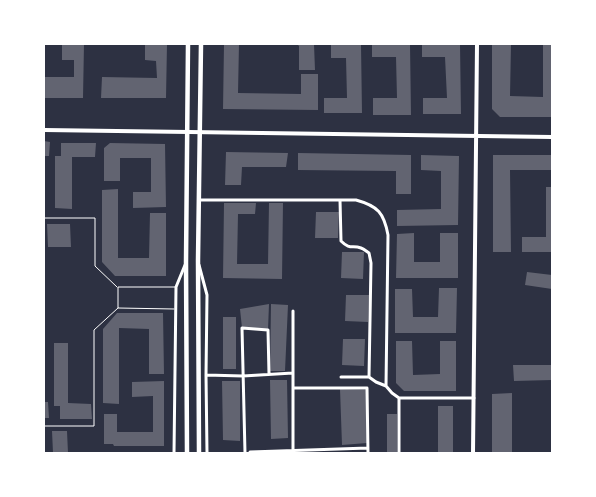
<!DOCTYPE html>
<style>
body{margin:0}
#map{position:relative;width:596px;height:497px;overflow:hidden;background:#2d3142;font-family:"Space Grotesk",sans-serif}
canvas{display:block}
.frame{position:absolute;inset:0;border:45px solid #fff;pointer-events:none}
</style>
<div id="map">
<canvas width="596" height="497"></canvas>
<div class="frame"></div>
</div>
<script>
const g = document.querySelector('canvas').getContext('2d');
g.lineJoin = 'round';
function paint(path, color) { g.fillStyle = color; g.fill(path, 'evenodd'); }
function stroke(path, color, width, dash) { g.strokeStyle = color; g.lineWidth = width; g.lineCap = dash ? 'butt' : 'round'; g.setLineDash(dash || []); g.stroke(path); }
const building = new Path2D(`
 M62,44H84L83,98H44V77H74V60H62Z
 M145,44H167L166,98H101L102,77L157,78L156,61L145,60Z
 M224,44H239L238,93L301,94V74H318V110L223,109Z
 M297,44H314L315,70H299V46Z
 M331,44H361L362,113H324V98H347L346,58H331Z
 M372,44H410L411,115H373V98H397L396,57H372Z
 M422,44H460L461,114H423V98H447L445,57H422Z
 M492,44H511L510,96L543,97V44H552V117H500L492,109Z
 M44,141L50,142L49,156H44Z
 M61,143H96L95,157H72V209L55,208V156H61Z
 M110,143L165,144L166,207L133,208V192H151V158H120V181H104V148Z
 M226,152L288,153L286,167H242L241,185H225Z
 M298,153L411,155V194H396V171L298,170Z
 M421,155L459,156L458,225L397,226V210L441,209V171L421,170Z
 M493,155H552V170H510L511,252H493Z
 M546,187H552V252H522V237H546Z
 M118,189V258H149L150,213H166V276H115L102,262V190Z
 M224,203H256L255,214H238L237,264H268L269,203H283L282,279L223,278Z
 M316,212H339L338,238H315Z
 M47,224H70L71,247H48Z
 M414,233V262H440V233H458V278H396L397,234Z
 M342,252H364L363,279L341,278Z
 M527,272L552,275V289L525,285Z
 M439,288H457L456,333H395V289H412L413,317H438Z
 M346,295H369L368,322L345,321Z
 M269,304L268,330L242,328L240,309Z
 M271,304L288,305L285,371H270Z
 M117,313H163L164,374H149V329L119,328V404L103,403V329Z
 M223,317H236V369H223Z
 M343,339H365L364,366L342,365Z
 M396,341H412L413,375L440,374V341H456V391H404L396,383Z
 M54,343H68V403L91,404L92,419H60V406H54Z
 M513,365H552V380L514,381Z
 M270,380H287L288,438L271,439Z
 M164,381V446H114L113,444H104V414H117V432H153V396L132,397V382Z
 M222,381H240V441L223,440Z
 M340,389L366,390L367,443L342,445Z
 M512,393V453H492V394Z
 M44,402H48L49,418H44Z
 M438,406H453V453H438Z
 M387,414H397V453H387Z
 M52,431H67L68,453H53Z`);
const service = new Path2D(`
 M44,218H95V266L117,287
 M174,309L118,308V287H175
 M44,426H94V330L118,308`);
const minor = new Path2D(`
 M199,200H356C378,206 384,213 388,235L386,386
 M340,200L341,241C350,250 352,245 361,248C364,249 366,251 369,253L371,263L369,377L376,382L386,386L392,393L399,398V453
 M199,265L207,295L206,375L207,453
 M206,375L243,376L293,373
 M341,377H369
 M293,388H367L368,453
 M399,398H474
 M293,450V311
 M250,452L368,448
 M174,453L176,287L185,265
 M245,453L242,328L268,330L269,374`);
const tertiary = new Path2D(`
 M44,130L552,137
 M473,453L477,44`);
const secondary = new Path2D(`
 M187,453L186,262L188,44
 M199,453L198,260L201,44`);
paint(building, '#626471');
stroke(service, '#fff', 1);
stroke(minor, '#fff', 3);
stroke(tertiary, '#fff', 4);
stroke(secondary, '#fff', 4.5);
</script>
